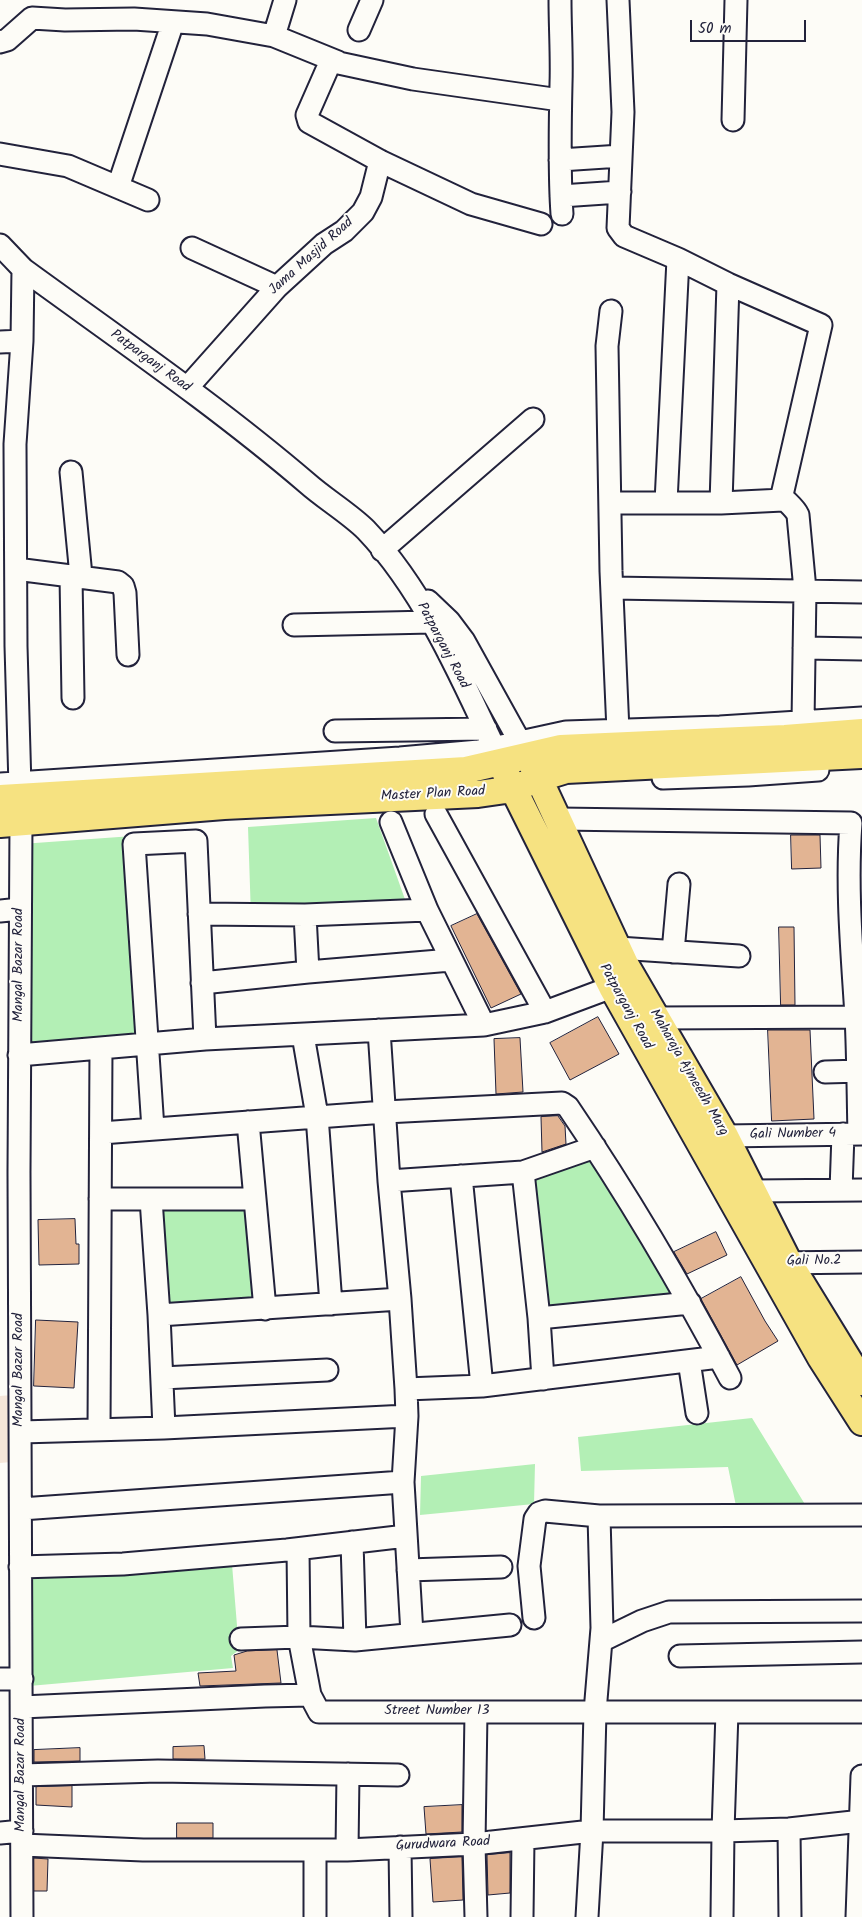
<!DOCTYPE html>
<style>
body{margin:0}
#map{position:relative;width:862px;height:1917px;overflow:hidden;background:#fdfcf7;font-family:Kalam,sans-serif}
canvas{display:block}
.scale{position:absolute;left:690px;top:20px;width:116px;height:22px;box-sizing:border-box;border:2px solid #22223b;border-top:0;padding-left:6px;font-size:15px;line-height:18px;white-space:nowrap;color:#22223b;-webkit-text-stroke:4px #fdfcf7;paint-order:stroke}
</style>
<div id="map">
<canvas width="862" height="1917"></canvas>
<div class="scale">50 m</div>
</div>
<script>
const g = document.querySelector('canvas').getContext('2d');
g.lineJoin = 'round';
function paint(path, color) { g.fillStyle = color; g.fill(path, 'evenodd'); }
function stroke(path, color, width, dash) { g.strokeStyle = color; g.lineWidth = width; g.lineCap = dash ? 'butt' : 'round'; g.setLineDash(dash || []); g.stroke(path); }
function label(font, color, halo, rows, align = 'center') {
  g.font = font + ' Kalam,sans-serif'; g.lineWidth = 4; g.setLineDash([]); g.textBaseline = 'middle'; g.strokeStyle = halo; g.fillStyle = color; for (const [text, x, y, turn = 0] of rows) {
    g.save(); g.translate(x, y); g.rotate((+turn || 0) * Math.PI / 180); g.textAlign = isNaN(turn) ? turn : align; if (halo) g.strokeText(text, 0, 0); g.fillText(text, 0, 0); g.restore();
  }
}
const built = new Path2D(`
 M12,1395L11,1462L0,1463V1396Z`);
const green = new Path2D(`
 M376,818L407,905L251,917L248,827Z
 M133,836L148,1044L19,1055L21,844Z
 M601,1150L681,1294L547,1310L527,1174Z
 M250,1205L258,1304L164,1311L160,1206Z
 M752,1418L806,1506H736L728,1467L581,1471L578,1437Z
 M535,1464L534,1504L420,1515L421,1476Z
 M231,1552L239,1650L231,1656L233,1668L29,1686V1563Z`);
const building = new Path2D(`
 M791,835H820L821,868L792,869Z
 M477,914L521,994L491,1008L451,926Z
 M779,927H794L795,1005H781Z
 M598,1017L619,1054L570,1080L550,1043Z
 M768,1030H810L814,1119L772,1121Z
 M520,1038L523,1092L496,1094L494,1039Z
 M558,1116L565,1126L566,1144L542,1152L541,1117Z
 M75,1219L76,1244H79V1264L39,1265L38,1220Z
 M716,1232L727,1255L687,1274L674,1252Z
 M741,1277L765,1321L778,1341L737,1365L701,1299Z
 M36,1320L78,1322L74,1388L34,1386Z
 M277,1650L281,1683L200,1686L198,1673L236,1671L234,1655L247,1651Z
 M204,1746L205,1759H173V1747Z
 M80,1748V1761L34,1762V1750Z
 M72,1786V1807L36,1805V1787Z
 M462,1805V1832L426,1834L424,1807Z
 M177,1823H213V1838H177Z
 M510,1853V1893L488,1895L487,1855Z
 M462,1857L463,1900L433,1902L430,1859Z
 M34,1858L48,1859L47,1891H34Z`);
const minor = new Path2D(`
 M560,0C560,28 562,56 561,84C560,127 559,171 562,214
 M618,0L623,112L618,228L624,236L678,259L728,284L821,325L782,495C783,500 794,506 798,515L805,590L803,722
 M359,30L372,0
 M274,36L285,0
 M0,42L7,40L32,18L65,20L134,19L207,24L274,36L338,62
 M733,120L736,0
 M0,154L68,166L148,200
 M560,160L621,156
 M118,187L173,22
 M561,196L620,192
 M541,224L471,204L380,161L309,122L307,115L329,65L334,62L413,79L560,100
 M0,245L23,269C119,339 217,406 307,483C325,499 350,514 366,530C425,592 463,681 499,758
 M192,248L277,287
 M611,311L607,346L611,571L618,731
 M0,342L22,341
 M187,388L277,287L324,244L344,231L363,212L371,197L380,161
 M71,472L81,576
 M666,502L678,259
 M611,503H721L783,500
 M721,503L728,284
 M382,550L533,419
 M16,569L118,582L123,586L125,593L128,655
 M71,576L73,698
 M612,588L862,592
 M428,601L449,621L464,641L526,753
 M294,625L432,622
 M804,648L862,649
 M335,731L486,729
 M663,778L748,775L818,770
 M0,784L400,758L479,751L566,732L720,727L862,718
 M436,814L545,1012
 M559,819L851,823C846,888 852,951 856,1016C858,1055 858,1095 859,1134
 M391,822L427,910L484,1025
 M0,911L20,909
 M199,914L305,915L427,910
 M305,915L308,972
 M618,948L739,956
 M673,952L679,884
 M202,983L308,972L451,960
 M657,1018L862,1017
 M379,1030L389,1181L400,1299L406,1389L407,1416L403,1482L412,1634
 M303,1035L317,1116L331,1304
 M19,1055L205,1039L484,1025L545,1012L612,987L626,980
 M825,1072L862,1071
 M248,1122L265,1309
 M153,1129L134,844L196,841L205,1039
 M101,1133L385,1112L562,1103L568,1107C627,1194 681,1285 730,1378
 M725,1136L862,1134
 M523,1172L539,1318L543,1379
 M461,1176L482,1386
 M389,1181L523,1172L595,1147
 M841,1190L843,1134
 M753,1191L862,1190
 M100,1199H255
 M151,1199L159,1315L400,1299
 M775,1263L862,1262
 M159,1315L164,1428
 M539,1318L690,1303
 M689,1361L697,1413
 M162,1378L327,1370
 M406,1389L482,1386L719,1357
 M99,1429L101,1048
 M21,1432L164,1428L407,1416
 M21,1509L403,1482
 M352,1542L355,1640
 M298,1549L299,1637L310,1695L319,1712H862
 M20,1567L123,1564L287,1550L406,1536
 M408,1570L501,1567
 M534,1618L529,1566L535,1519L539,1513L545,1511L599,1516L862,1515
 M241,1639L299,1637L355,1640L510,1625
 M601,1641L642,1621L669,1612L862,1611
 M680,1656L862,1652
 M0,1679H22
 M22,1707L265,1696L310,1695
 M22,1775L158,1771L398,1775
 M789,1829L790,1917
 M0,1833L22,1831
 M22,1845L143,1850H347L474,1844L592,1831H723L789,1829L862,1821
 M400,1847L401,1917
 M315,1850V1917
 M347,1850L348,1774
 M22,1917L19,1172L21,822L16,646L15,444L22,341L23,269
 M476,1917L474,1844L476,1712
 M522,1917L523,1839
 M587,1917L592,1831L595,1712L602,1628L599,1516
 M722,1917L723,1831L727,1712
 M857,1917L862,1776`);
const major = new Path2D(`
 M532,764L625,964L725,1136L789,1263L862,1382
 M506,774L612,987L821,1358L862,1422
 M0,798L466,770L561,748L785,738L862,732
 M0,824L224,806L478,794L513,789L540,778L566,770L862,755`);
const streetNames = [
 ["Jama Masjid Road",312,257,-42],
 ["Patparganj Road",150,362,36],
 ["Patparganj Road",442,646,62],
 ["Master Plan Road",433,795,-3],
 ["Mangal Bazar Road",20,965,-90],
 ["Patparganj Road",625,1007,61],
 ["Maharaja Ajmeedh Marg",688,1073,60],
 ["Gali Number 4",793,1135,-1],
 ["Gali No.2",814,1262,-1],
 ["Mangal Bazar Road",20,1370,-90],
 ["Street Number 13",437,1712],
 ["Mangal Bazar Road",22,1775,-90],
 ["Gurudwara Road",443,1845,-3]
];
paint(built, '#f5e6d9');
paint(green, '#b3efb5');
paint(building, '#e2b493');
stroke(building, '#22223b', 1);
stroke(minor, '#22223b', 25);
stroke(major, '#22223b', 30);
stroke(minor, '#fdfcf7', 21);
stroke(major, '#f6e281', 26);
label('14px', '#22223b', '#fdfcf7', streetNames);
</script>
